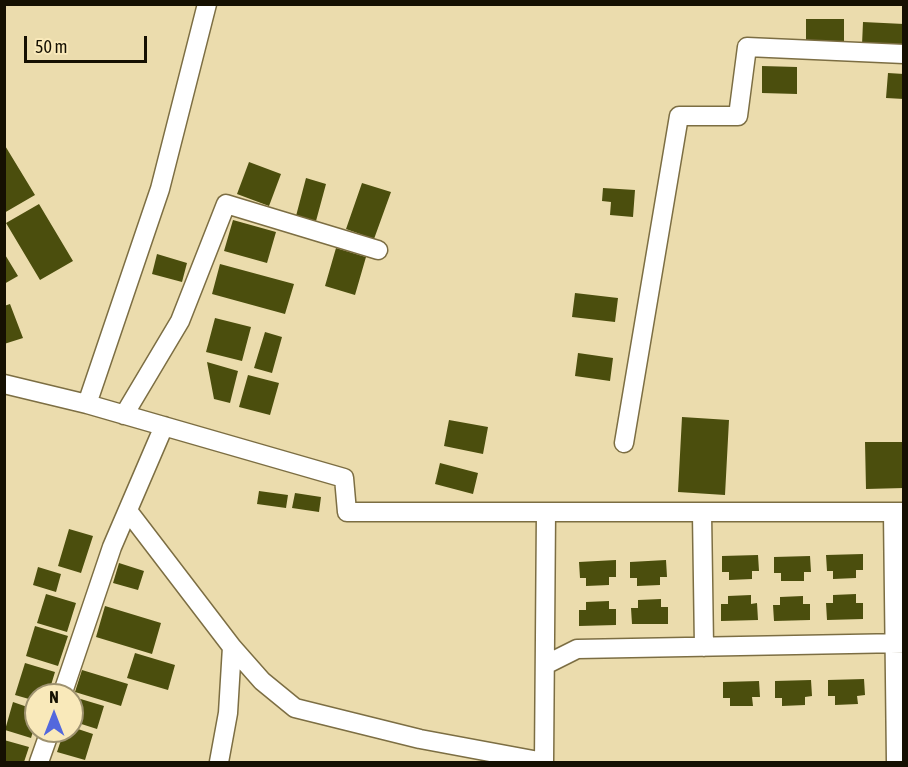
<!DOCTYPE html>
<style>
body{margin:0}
#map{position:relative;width:908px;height:767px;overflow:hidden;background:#ebdcad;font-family:"Asap Condensed",sans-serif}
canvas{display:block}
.frame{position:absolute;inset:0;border:6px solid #151002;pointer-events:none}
.north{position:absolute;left:24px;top:683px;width:60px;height:60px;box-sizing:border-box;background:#f9e9ba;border:2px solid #9e9270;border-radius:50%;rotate:0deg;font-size:16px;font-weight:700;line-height:24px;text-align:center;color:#151002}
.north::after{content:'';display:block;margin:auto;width:21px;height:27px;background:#5368dd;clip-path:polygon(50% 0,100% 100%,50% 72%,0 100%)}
.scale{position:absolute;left:24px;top:36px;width:123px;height:27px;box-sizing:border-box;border:3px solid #151002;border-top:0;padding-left:8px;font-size:18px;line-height:21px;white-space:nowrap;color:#151002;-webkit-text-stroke:4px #f9e9ba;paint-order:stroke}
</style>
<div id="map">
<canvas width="908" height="767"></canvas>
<div class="frame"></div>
<div class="north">N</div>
<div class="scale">50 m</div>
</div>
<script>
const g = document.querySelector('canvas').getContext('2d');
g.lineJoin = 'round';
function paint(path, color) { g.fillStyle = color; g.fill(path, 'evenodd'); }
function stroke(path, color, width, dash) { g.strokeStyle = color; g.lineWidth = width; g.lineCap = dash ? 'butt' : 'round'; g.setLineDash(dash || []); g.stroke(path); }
const building = new Path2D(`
 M806,19H844V43H806Z
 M863,22L904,24V47L862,45Z
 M762,66L797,67V94L762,93Z
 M888,73L904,74V99L886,98Z
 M4,144L35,195L4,213Z
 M249,162L281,174L269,206L237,194Z
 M306,178L326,184L316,221L296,216Z
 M362,183L391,192L374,239L346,229Z
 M603,188L635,190L633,217L610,215L611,202L602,201Z
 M39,204L73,261L40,280L6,223Z
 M233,220L276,232L267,263L224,251Z
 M336,248L366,257L355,295L325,286Z
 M4,253L18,276L4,284Z
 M157,254L187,263L182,282L152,274Z
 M220,264L294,284L285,314L212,294Z
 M575,293L618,298L615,322L572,317Z
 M10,304L23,338L4,344V306Z
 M215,318L251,327L242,361L206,352Z
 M265,332L282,337L272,373L254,368Z
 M578,353L613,358L610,381L575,376Z
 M207,362L238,371L230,403L214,399Z
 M248,375L279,383L270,415L239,407Z
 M682,417L729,420L725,495L678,492Z
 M449,420L488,427L483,454L444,446Z
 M865,442H904V488L866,489Z
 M440,463L478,473L473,494L435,484Z
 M259,491L288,495L286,508L257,504Z
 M295,493L321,497L319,512L292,508Z
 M69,529L93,536L81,573L58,566Z
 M863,554V570H856V578L833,579V571H827L826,555Z
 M758,555L759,571H752V579L729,580V572H722V556Z
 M810,556L811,572H804V581H781V573H774V557Z
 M616,560V577H609V585L586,586V578H580L579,562Z
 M666,560L667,577H660V585L637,586V578H630V562Z
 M119,563L144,571L138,590L113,583Z
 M38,567L61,574L56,592L33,585Z
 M46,594L76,603L67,632L37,623Z
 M856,594V603H863V619L827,620L826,603H833V595Z
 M751,595V604L757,603L758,620L721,621V604H728V596Z
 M803,596V604H810V620L774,621L773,605H780V597Z
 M661,599V607H668V624H632L631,608H638V600Z
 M609,601V609H616V625L579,626V610H586V602Z
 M105,606L161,623L152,654L96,637Z
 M35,626L68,636L58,666L26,656Z
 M135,653L175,665L168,690L127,678Z
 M25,663L55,672L48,695H36V701L15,695Z
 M82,670L128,684L121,706L75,692Z
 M864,679L865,695L857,696L858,704L835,705V696H828V680Z
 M811,680L812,696L805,697V705L782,706V698H775V681Z
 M759,681L760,697H752L753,706H730V698H723V682Z
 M74,697L104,706L97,729L72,721V702Z
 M13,702L36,710V722L31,738L5,730Z
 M72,727L93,734L85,760L57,752L64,731H72Z
 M4,740L29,747L24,762H4Z`);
const minor = new Path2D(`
 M4,384L87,404L160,189L207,4
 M87,404L344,478L347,512H904
 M124,415L180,321L226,204L378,250
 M624,443L679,116H738L747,47L904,54
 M128,511L232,647L228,713L219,762
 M893,512L896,762
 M702,513L704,647
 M232,647L262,681L295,708L420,739L544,762
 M545,665L577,649L904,643
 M62,695L112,547L164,426
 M39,762L50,731
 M544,762L546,512`);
paint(building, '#4b4e0d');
stroke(minor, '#7c6e43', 21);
stroke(minor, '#fff', 18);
</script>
